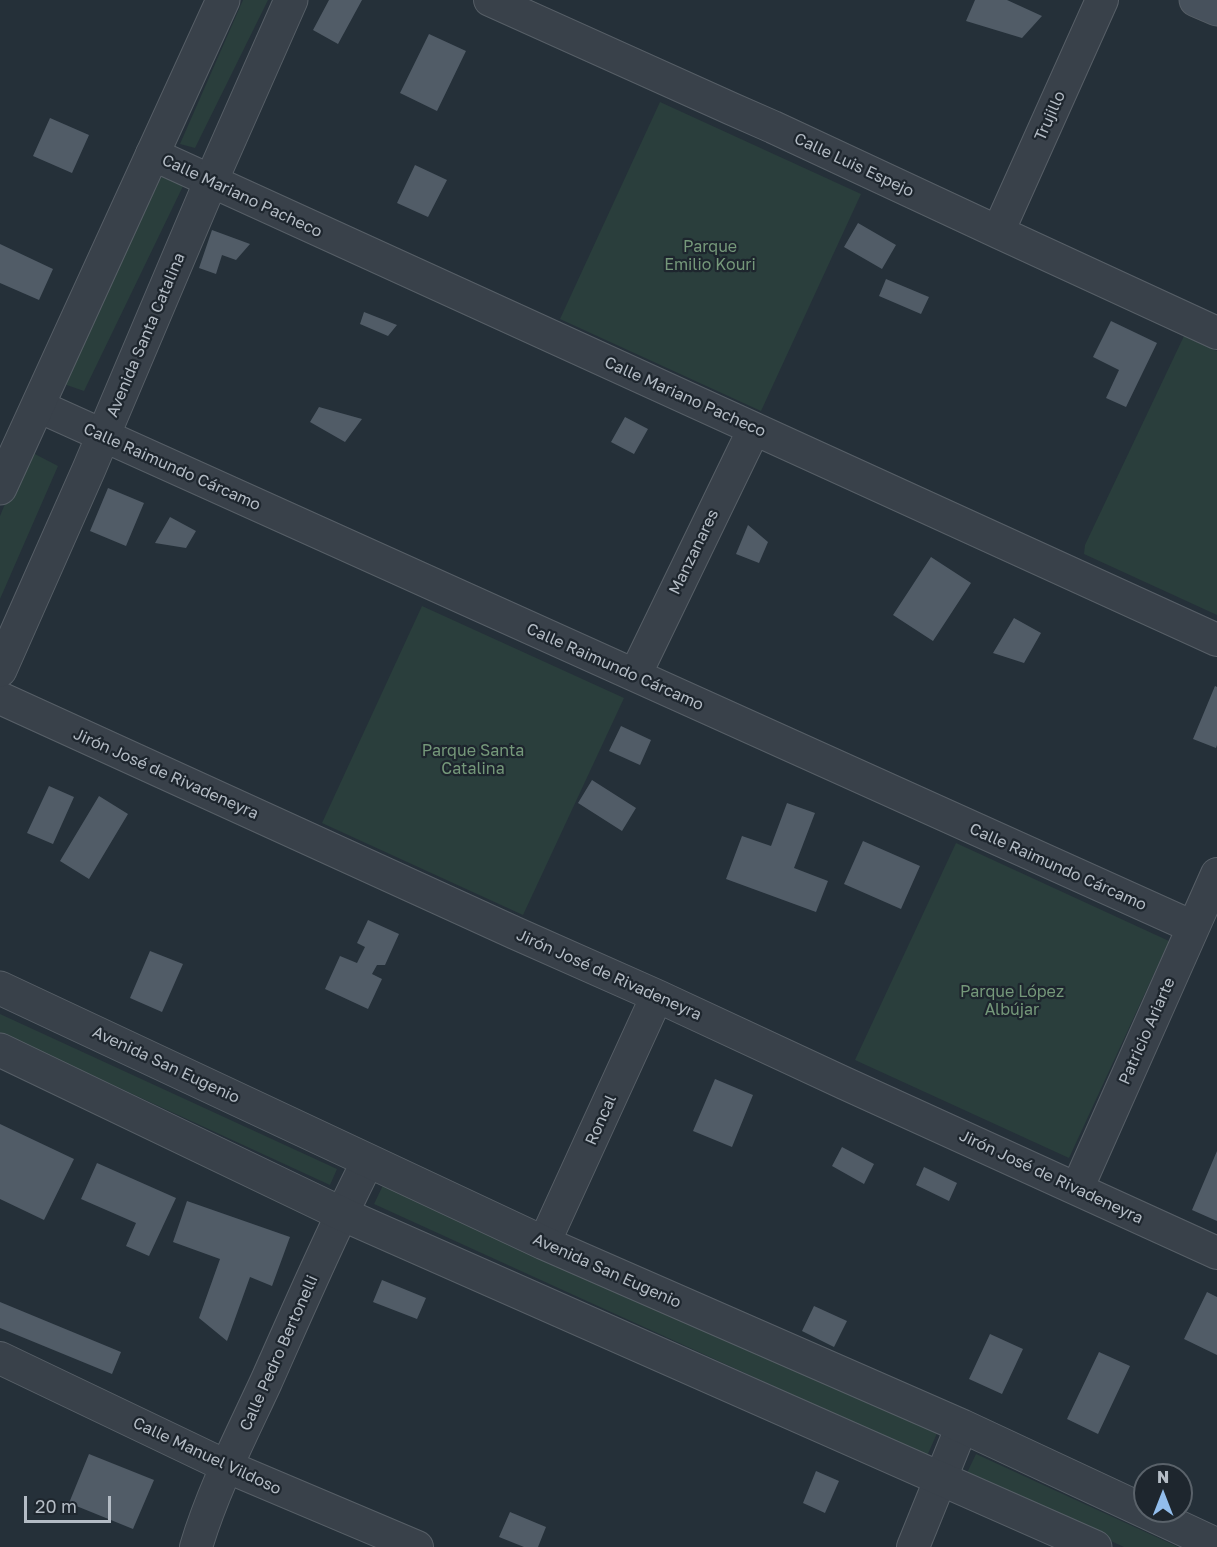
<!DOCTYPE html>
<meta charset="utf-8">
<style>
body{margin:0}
#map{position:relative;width:1217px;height:1547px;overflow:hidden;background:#253039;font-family:"Golos Text",sans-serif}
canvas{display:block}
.north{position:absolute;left:1133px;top:1463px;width:60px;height:60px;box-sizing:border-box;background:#1e262e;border:2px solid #5a626a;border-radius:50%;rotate:0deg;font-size:16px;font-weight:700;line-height:24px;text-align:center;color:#b4bcc5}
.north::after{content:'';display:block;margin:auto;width:21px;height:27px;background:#92bdec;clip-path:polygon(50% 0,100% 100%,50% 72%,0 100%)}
.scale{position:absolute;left:24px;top:1496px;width:87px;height:27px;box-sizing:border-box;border:3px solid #b4bcc5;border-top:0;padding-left:8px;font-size:18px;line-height:21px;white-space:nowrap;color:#b4bcc5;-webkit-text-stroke:4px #1e262e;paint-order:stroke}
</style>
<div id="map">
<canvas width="1217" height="1547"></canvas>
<div class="north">N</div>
<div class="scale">20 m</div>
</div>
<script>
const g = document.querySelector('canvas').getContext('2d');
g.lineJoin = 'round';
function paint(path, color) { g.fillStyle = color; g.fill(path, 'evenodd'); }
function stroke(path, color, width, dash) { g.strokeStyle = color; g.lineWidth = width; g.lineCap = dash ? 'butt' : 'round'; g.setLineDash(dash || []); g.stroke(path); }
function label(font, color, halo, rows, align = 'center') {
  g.font = font + ' "Golos Text",sans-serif'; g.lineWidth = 4.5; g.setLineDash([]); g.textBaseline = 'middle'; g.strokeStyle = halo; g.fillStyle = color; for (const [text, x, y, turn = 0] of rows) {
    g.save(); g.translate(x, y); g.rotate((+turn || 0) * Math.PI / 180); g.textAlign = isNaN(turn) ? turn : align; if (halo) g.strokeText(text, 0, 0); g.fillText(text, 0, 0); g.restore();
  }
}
const green = new Path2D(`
 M243,0H268L195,148L180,144Z
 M660,102L861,194L761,411L560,319Z
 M164,172L185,182L84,391L58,382Z
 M1184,336L1217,351V615L1084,554L1085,545Z
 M27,450L58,466L0,599V516Z
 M422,606L624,698L523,915L322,823Z
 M956,843L1169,941L1069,1158L855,1060Z
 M0,1014L337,1169L330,1185L0,1033Z
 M386,1179L938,1431L927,1456L374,1204Z
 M976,1454L1178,1547H1124L966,1475Z`);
const building = new Path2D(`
 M329,0H362L338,44L313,30Z
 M975,0H1007L1042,16L1022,38L966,21Z
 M429,34L466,51L437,111L400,93Z
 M50,118L89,135L72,173L33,156Z
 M415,165L447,180L428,217L397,203Z
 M858,223L896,245L882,269L844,247Z
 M212,230L250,244L236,260L222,255L216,274L199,268Z
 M0,244L53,269L39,300L0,283Z
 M886,279L929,297L921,314L879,296Z
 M364,312L397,325L388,336L360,324Z
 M1111,321L1157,343L1126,407L1106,398L1119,370L1093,357Z
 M319,407L362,419L345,442L310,422Z
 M625,417L648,429L634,454L611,442Z
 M108,488L144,503L126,546L90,531Z
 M170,517L196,531L186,548L155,543Z
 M748,525L768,542L759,563L736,554Z
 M931,557L971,583L933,641L893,615Z
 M1014,618L1041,633L1024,663L993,653Z
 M1215,686L1217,687V745L1216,748L1193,739Z
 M621,726L651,740L640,765L609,751Z
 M592,780L636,808L622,831L578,803Z
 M49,786L74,797L53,844L27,833Z
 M99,796L128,814L89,879L60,861Z
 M787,803L815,813L794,868L828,881L816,912L726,879L742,836L771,846Z
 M863,841L920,866L901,909L844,884Z
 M368,920L399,934L385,965H377L372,974L382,979L368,1009L325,989L340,956L357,963L365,947L357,943Z
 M150,951L183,964L162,1012L130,998Z
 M715,1079L753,1095L732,1147L693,1131Z
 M0,1124L74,1159L44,1220L0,1199Z
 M842,1147L874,1164L864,1184L832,1166Z
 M1217,1151V1221L1192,1210Z
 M97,1163L176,1198L149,1256L126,1246L136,1223L81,1199Z
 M924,1167L957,1183L949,1201L916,1185Z
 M187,1201L290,1237L272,1286L250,1277L227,1341L199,1318L220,1259L173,1242Z
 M382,1280L426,1298L417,1319L373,1302Z
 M1207,1292L1217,1297V1355L1184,1339Z
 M0,1302L121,1352L112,1374L0,1328Z
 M814,1306L847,1321L834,1347L802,1331Z
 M990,1334L1023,1349L1002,1394L969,1379Z
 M1099,1352L1130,1366L1098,1434L1067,1419Z
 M89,1454L154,1480L133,1529L69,1503Z
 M816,1471L839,1481L825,1513L803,1503Z
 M510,1512L546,1527L538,1547H524L499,1537Z`);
const minor = new Path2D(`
 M490,0L732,109L773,127L998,232L1217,333
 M152,154L1217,640
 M998,232L1102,0
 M38,406L1193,927
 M635,675L754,429
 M0,698L515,933L657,996L844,1083L1217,1253
 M1077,1189L1217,874
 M544,1243L657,996
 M0,1358L228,1467L417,1547
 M196,1547C213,1490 241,1436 266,1382C299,1308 331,1233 368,1161
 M913,1547L962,1426`);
const tertiary = new Path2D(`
 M0,488L223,0
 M0,670L89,469L211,181L291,0
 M0,988L544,1243L962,1426L1217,1545
 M0,1050L342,1214L1095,1547`);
const secondary = new Path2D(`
 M1196,0L1217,9`);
const streetNames = [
 ["Trujillo",1050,116,-66],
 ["Calle Luis Espejo",854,165,25],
 ["Calle Mariano Pacheco",242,196,25],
 ["Avenida Santa Catalina",146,335,-67],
 ["Calle Mariano Pacheco",685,397,24],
 ["Calle Raimundo Cárcamo",172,467,24],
 ["Manzanares",694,552,-64],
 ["Calle Raimundo Cárcamo",615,667,24],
 ["Jirón José de Rivadeneyra",166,774,24],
 ["Calle Raimundo Cárcamo",1058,867,24],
 ["Jirón José de Rivadeneyra",609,975,24],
 ["Patricio Ariarte",1147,1031,-66],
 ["Avenida San Eugenio",166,1065,25],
 ["Roncal",601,1120,-66],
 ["Jirón José de Rivadeneyra",1051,1177,25],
 ["Avenida San Eugenio",607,1271,24],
 ["Calle Pedro Bertonelli",279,1353,-66],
 ["Calle Manuel Vildoso",207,1456,25]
];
const parkNames = [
 ["Parque",710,247],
 ["Emilio Kouri",710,265],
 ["Parque Santa",473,751],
 ["Catalina",473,769],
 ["Parque López",1012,992],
 ["Albújar",1012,1010]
];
paint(green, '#2a3e3c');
paint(building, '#515c67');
stroke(minor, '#575f67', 34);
stroke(tertiary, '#575f67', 35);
stroke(secondary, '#575f67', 35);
stroke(minor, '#39414a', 32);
stroke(tertiary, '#39414a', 33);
stroke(secondary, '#47515c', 33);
label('16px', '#b4bcc5', '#1e262e', streetNames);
label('16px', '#75987a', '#1e262e', parkNames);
</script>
